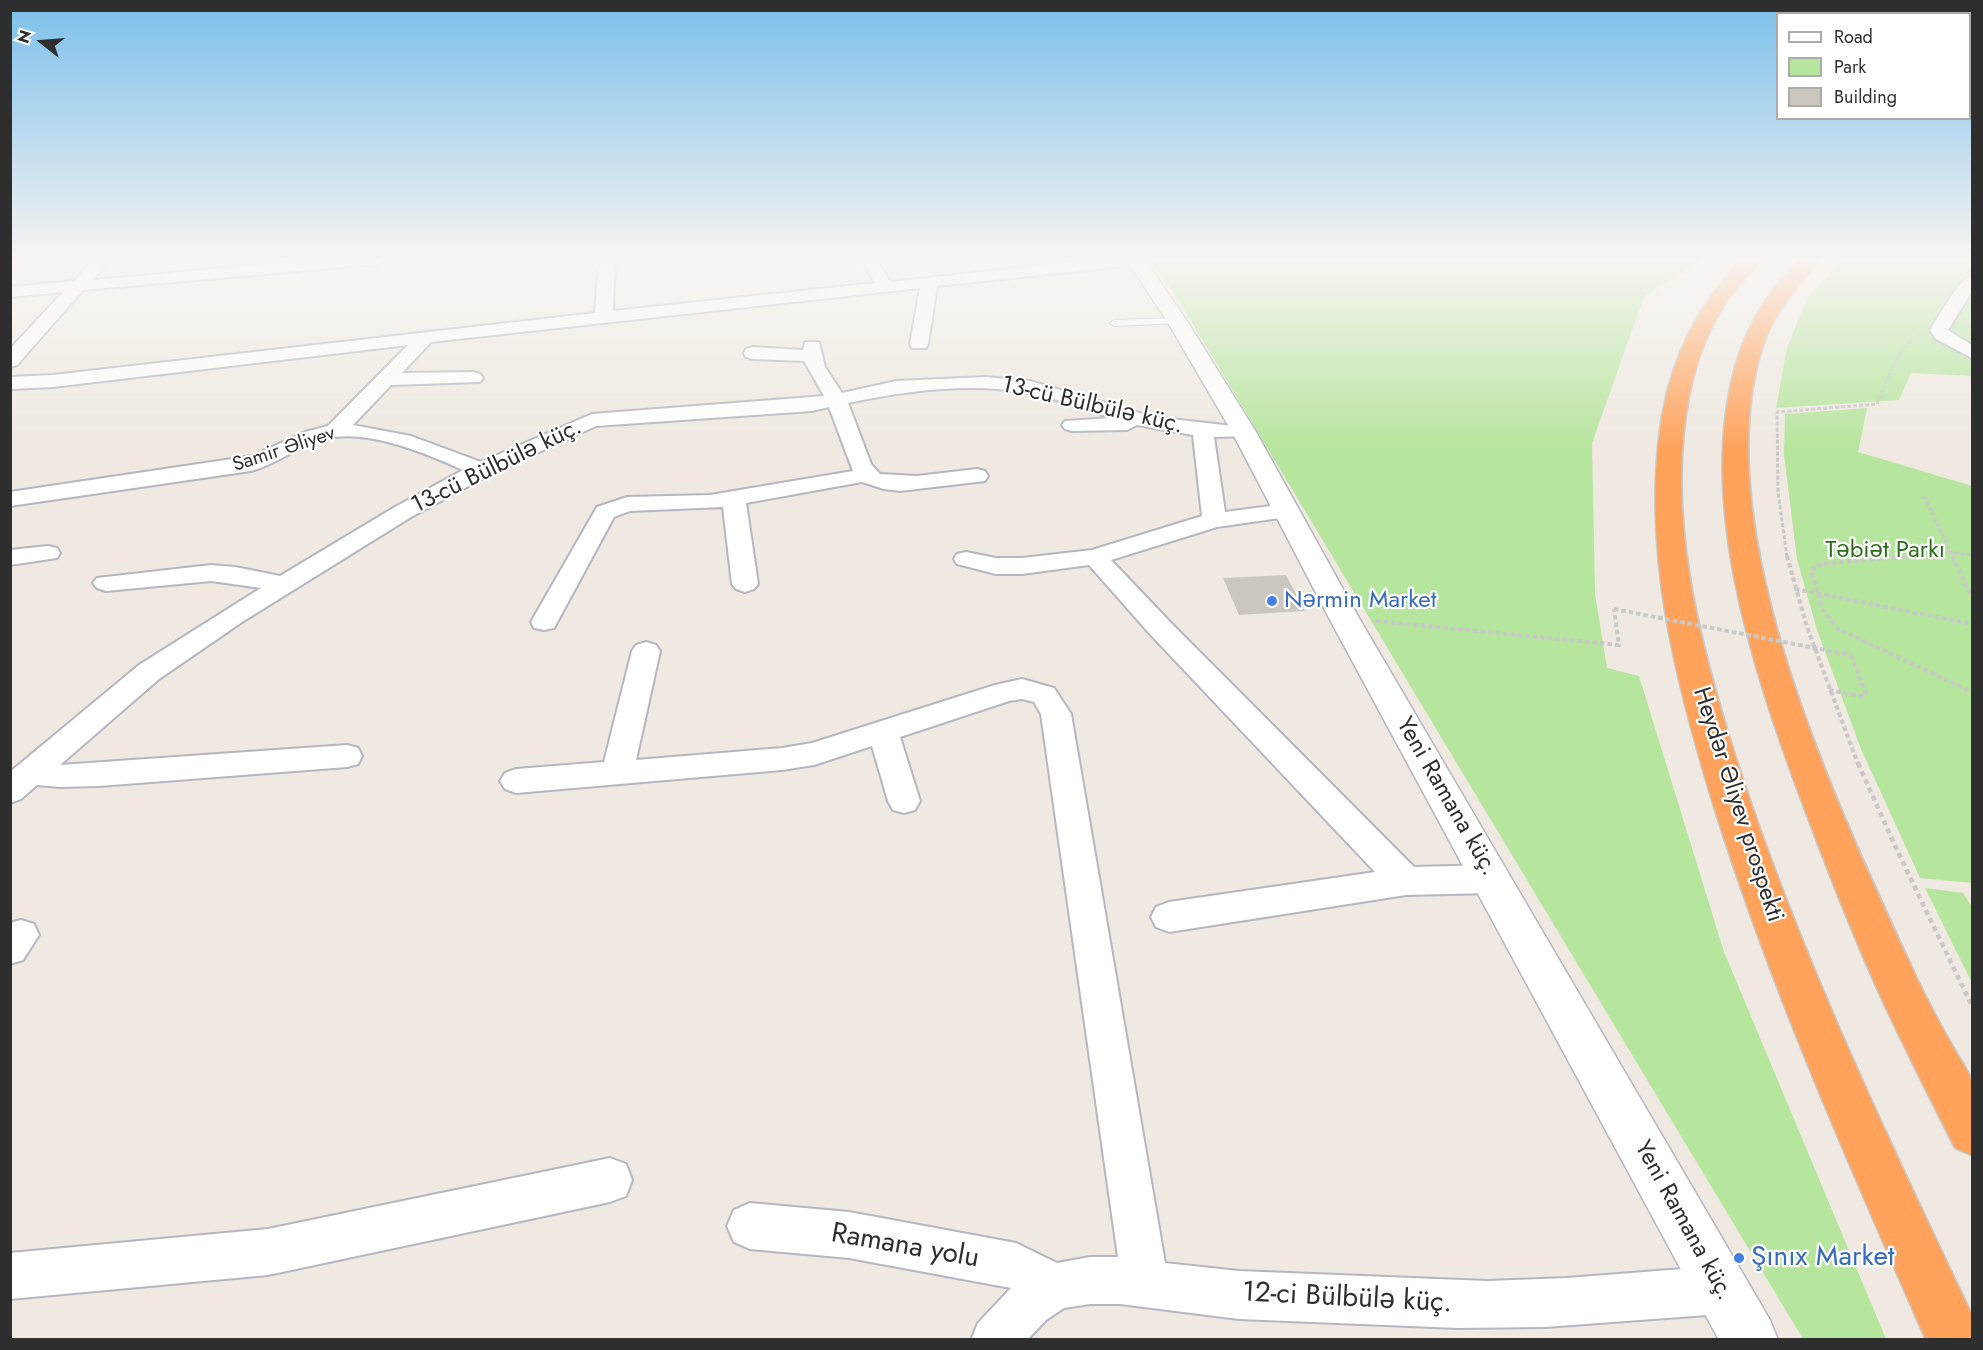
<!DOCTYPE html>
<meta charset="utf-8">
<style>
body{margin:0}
#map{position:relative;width:1983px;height:1350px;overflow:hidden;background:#efe9e1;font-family:Jost,sans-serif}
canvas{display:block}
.frame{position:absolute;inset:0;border:12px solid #2e2e2e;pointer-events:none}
.legend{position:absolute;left:1776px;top:12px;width:195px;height:108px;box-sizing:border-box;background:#fff;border:2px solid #ababab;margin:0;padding:8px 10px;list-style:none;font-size:18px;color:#2e2e2e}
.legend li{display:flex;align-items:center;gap:12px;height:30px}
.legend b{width:30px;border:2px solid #ababab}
.north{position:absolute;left:12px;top:12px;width:60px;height:60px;-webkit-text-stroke:4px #fff;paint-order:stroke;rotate:287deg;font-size:16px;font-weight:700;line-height:24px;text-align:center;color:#2e2e2e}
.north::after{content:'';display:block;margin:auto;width:21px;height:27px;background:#2e2e2e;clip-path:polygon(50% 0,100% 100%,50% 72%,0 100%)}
</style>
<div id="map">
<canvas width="1983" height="1350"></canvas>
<div class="frame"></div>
<ul class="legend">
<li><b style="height:8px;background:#fff"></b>Road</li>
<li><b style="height:16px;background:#b6e59e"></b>Park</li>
<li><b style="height:16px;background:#cbc7bf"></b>Building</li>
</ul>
<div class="north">N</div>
</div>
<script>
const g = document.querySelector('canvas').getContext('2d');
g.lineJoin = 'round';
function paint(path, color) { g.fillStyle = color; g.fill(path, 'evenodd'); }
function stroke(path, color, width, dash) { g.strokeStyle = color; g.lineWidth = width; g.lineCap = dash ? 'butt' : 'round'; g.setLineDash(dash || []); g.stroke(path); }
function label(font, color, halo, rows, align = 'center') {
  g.font = font + ' Jost,sans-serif'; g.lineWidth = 4.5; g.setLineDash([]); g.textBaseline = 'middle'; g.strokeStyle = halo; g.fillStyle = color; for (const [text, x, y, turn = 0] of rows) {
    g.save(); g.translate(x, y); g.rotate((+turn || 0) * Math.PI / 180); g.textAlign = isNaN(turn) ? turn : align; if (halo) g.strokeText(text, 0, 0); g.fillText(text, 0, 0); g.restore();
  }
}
const green = new Path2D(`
 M1149,259H1703L1644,297L1592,443L1595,594L1607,668L1639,676L1724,952L1886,1339H1803L1171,288Z
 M1843,259H1972V376L1911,373L1899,400L1776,408L1787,348L1807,298Z
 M1867,408L1858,452L1972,486V883L1920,878L1861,749L1817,630L1797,559L1784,454L1785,414Z
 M1925,888L1963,893L1972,907V983Z`);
const building = new Path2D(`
 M1286,575L1305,611L1239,615L1223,578Z`);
const pathFar3 = new Path2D(`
 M1882,392C1891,371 1900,346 1920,334`);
const pathFar2 = new Path2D(`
 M1924,496L1953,557
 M1787,557L1778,492L1777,412L1877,404L1883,390
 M1895,557L1950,552L1972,555`);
const pathFar1 = new Path2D(`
 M1787,556L1807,627L1858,764
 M1911,556L1821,564L1811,570L1823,610L1838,629L1972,692
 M1952,556L1972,597
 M1795,589L1972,624
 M1376,621L1619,645L1614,609
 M1851,655L1867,697
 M1829,690L1866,697`);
const path = new Path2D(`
 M1858,763L1895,846L1972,1006`);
const lane = new Path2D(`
 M1177,318L1181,321L1180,323L1114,326L1110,323L1114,320Z`);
const street = new Path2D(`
 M94,259H111L93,280L323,259H387L379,264L83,290L17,365L10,367V349L63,292L10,297V287L74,281Z
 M599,259H615L613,311L875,283L861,259H877L890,282L1098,259H1142L1141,263L1135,265L937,286L928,344L926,348H912L910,344L920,288L431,342L402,373L473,372L480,374L483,378L480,382L391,385L353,425L411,436L481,462L592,414L824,396L804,361L753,359L746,357L744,353L746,349L753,347L803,350L805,342H819L825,367L842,393L896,381L986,377L1030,381L1153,417L1251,428L1255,432L1251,436L1214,437L1225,512L1286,504L1294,506L1298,511L1294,516L1217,527L1111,560L1169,621L1414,867L1492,865L1504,869L1509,879L1504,889L1492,893L1406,895L1169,932L1156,927L1151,917L1156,907L1169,902L1375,872L1149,633L1089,565L1022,574H996L957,564L954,559L957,554L966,552L996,558H1022L1092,550L1202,516L1193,435L1137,425L1127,430L1072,431L1065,429L1062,425L1065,421L1112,418C1085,410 1056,398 1028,393C971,382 904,391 848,403L871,464L880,474L917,476L977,469L985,471L988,476L985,481L900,491L884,489L862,482L746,503L758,584L754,589L745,592L736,589L732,584L723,507L630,511L614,517L554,628L544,630L534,628L531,622L597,507L627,497L710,495L853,471L829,407L812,411L596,426L489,475L411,517L242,622L159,679L60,765L347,745L358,748L362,756L358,764L347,767L99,786L60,787L37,785L21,799L10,803V772L139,665L261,588L211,581L106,591L97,588L93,583L97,578L211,565L235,567L280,576L395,507L463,470C425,453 366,428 324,439C298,446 277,464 251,471L10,506V492L252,456L305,432L328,426L408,345L53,387L10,389V377L53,375L595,313Z
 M1972,276V291L1948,330L1972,345V358L1936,339L1930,330C1939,317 1957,280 1972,276Z
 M48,546L57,548L60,553L57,558L10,565V550Z
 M646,642L656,645L660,651L636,760L782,748L812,743L995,685L1022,679L1054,688L1071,714L1165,1263L1239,1271L1487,1281L1567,1278L1721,1266L1738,1273L1745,1290L1738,1307L1721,1314L1545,1327L1458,1328L1239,1319L1120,1304H1090L1064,1308L1046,1320L1027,1340H971L978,1323L1011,1288L849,1258L750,1249L734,1242L727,1226L734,1210L750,1203L849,1212L1016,1243L1057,1263L1090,1257H1118L1041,714L1034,702L1022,699L1009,701L900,737L920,801L915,810L904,813L893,810L888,801L872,746L814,765L782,770L516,793L505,789L500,781L505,773L516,769L604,762L632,651L636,645Z
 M21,920L34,924L39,935L23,960L10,964V923Z
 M610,1158L626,1164L632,1180L626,1196L610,1202L268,1275L10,1299V1253L268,1229Z`);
const secondary = new Path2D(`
 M1126,259H1144L1187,321L1256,432L1359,618L1770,1320L1778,1340H1719L1329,618L1232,432L1167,321Z`);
const highway = new Path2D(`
 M1742,259H1762C1752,273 1739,284 1729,298C1710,326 1697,359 1690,392C1665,512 1699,641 1735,755C1797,949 1885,1132 1972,1315V1340H1926C1850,1167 1773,994 1716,813C1677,687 1640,549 1662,416C1672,356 1700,302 1742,259Z
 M1800,259H1819C1798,289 1777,307 1764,343C1703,520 1834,798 1908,959C1921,989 1936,1017 1952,1045C1958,1057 1969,1070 1972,1083C1975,1094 1973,1143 1972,1155L1955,1148C1928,1094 1900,1040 1875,984C1849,925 1825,864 1802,802C1753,670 1692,491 1740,351C1752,316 1774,285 1800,259Z`);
const pathBridge = new Path2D(`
 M1614,609L1851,655`);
const markers = [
 [1272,601,6,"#3f7fe0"],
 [1739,1258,6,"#3f7fe0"]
];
const farStreetnames = [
 ["Samir Əliyev",284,450,-18]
];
const streetNames = [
 ["13-cü Bülbülə küç.",1092,406,13],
 ["13-cü Bülbülə küç.",497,467,-26],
 ["Yeni Ramana küç.",1446,797,60],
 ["Heydər Əliyev prospekti",1737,805,72],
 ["Yeni Ramana küç.",1683,1221,61]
];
const parkNames = [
 ["Təbiət Parkı",1885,551]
];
const shopNames = [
 ["Nərmin Market",1284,601]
];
const nearStreetnames = [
 ["Ramana yolu",905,1247,10],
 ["12-ci Bülbülə küç.",1347,1299,3]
];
const nearShopnames = [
 ["Şınıx Market",1751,1258]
];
paint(green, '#b6e59e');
paint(building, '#cbc7bf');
stroke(lane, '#b4b7c1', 2);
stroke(street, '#b4b7c1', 4);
stroke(secondary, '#b4b7c1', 3);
stroke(highway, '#c9c9c9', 3);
stroke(pathFar3, '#c9c9c9', 2, [3, 1.5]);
stroke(pathFar2, '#c9c9c9', 3, [4, 2]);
stroke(pathFar1, '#c9c9c9', 4, [4.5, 3]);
stroke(path, '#c9c9c9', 4.5, [5, 4]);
paint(lane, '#fff');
paint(street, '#fff');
paint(secondary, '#fff');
paint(highway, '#ffa35c');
stroke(pathBridge, '#c9c9c9', 4, [4.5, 3]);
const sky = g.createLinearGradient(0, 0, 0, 448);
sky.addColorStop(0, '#7abfeb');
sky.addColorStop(0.58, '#f8f5f2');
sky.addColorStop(1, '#f8f5f200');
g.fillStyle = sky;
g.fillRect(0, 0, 1983, 448);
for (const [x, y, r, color] of markers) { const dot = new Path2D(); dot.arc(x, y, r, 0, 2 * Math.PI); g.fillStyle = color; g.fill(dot); stroke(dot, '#fff', 2); }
label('20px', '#2e2e2e', '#fff', farStreetnames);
label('24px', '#2e2e2e', '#fff', streetNames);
label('24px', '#2c6e1b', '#fff', parkNames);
label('24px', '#366cbe', '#fff', shopNames, 'left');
label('28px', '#2e2e2e', '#fff', nearStreetnames);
label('28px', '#366cbe', '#fff', nearShopnames, 'left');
</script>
